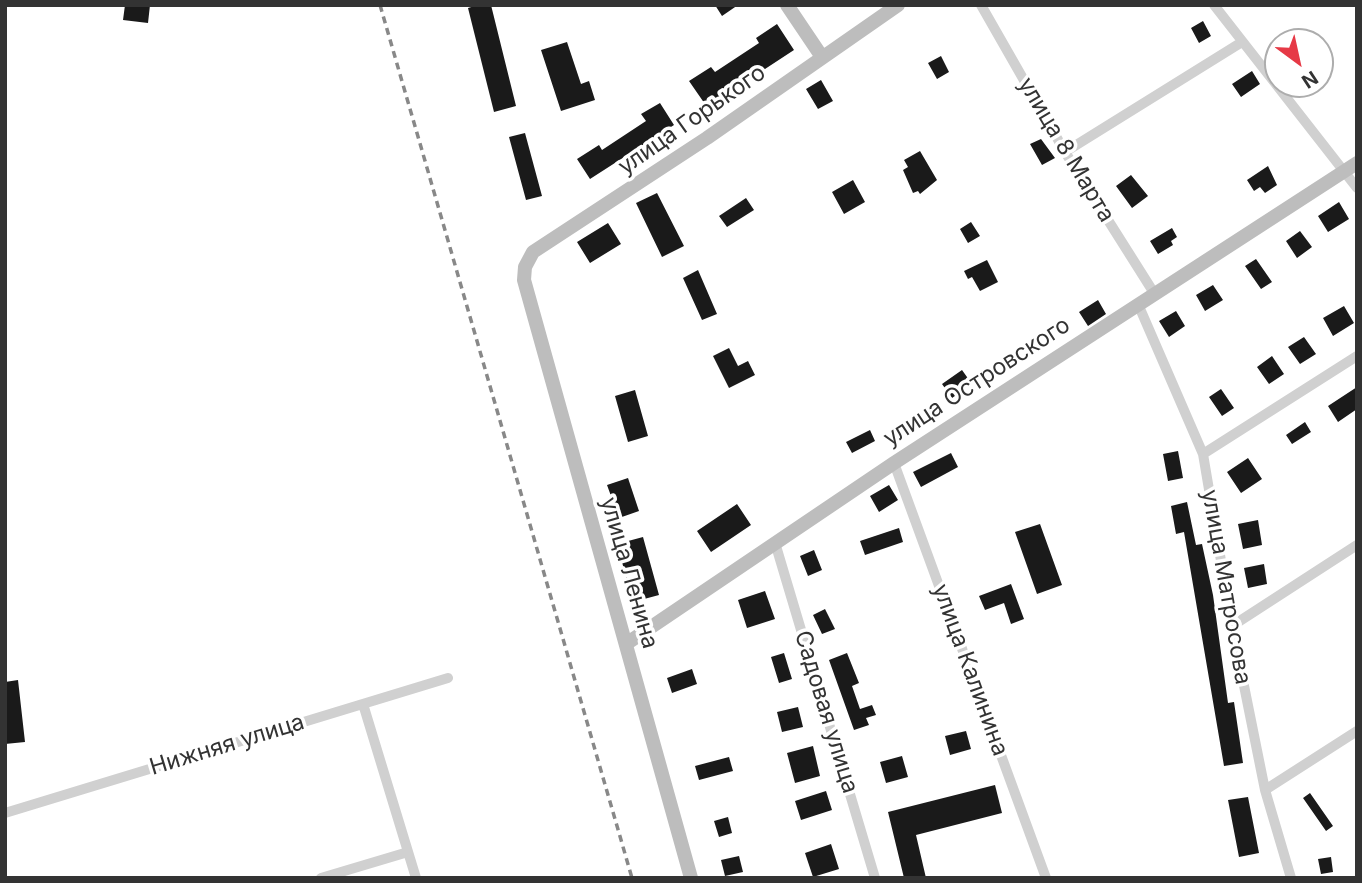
<!DOCTYPE html>
<meta charset="utf-8">
<style>
body{margin:0}
#map{position:relative;width:1362px;height:883px;overflow:hidden;background:#fff;font-family:Inter,sans-serif}
canvas{display:block}
.frame{position:absolute;inset:0;border:7px solid #333;pointer-events:none}
.north{position:absolute;left:1264px;top:28px;width:70px;height:70px;box-sizing:border-box;background:#fff;border:2px solid #adadad;border-radius:50%;rotate:147deg;font-size:19px;font-weight:700;line-height:28px;text-align:center;color:#333}
.north::after{content:'';display:block;margin:auto;width:24px;height:32px;background:#e63946;clip-path:polygon(50% 0,100% 100%,50% 72%,0 100%)}
</style>
<div id="map">
<canvas width="1362" height="883"></canvas>
<div class="frame"></div>
<div class="north">N</div>
</div>
<script>
const g = document.querySelector('canvas').getContext('2d');
g.lineJoin = 'round';
function paint(path, color) { g.fillStyle = color; g.fill(path, 'evenodd'); }
function stroke(path, color, width, dash) { g.strokeStyle = color; g.lineWidth = width; g.lineCap = dash ? 'butt' : 'round'; g.setLineDash(dash || []); g.stroke(path); }
function label(font, color, halo, rows, align = 'center') {
  g.font = font + ' Inter,sans-serif'; g.lineWidth = 7; g.setLineDash([]); g.textBaseline = 'middle'; g.strokeStyle = halo; g.fillStyle = color; for (const [text, x, y, turn = 0] of rows) {
    g.save(); g.translate(x, y); g.rotate((+turn || 0) * Math.PI / 180); g.textAlign = isNaN(turn) ? turn : align; if (halo) g.strokeText(text, 0, 0); g.fillText(text, 0, 0); g.restore();
  }
}
const building = new Path2D(`
 M125,5H150L148,23L123,20Z
 M478,5H491L516,106L494,112L468,8Z
 M715,5H738L722,16Z
 M1203,21L1211,36L1199,43L1191,28Z
 M777,24L794,50L707,107L689,81L711,67L715,72L759,43L756,38Z
 M567,42L581,84L589,81L595,100L561,111L541,50Z
 M941,56L949,72L937,79L928,63Z
 M1252,71L1260,84L1241,97L1232,84Z
 M821,80L833,101L818,109L806,89Z
 M660,103L674,125L590,179L577,159L599,145L602,150L646,121L641,114Z
 M525,133L542,196L526,200L509,137Z
 M1041,139L1055,158L1042,165L1030,144Z
 M920,151L937,180L920,194L918,191L913,193L903,170L908,167L904,160Z
 M1268,166L1277,185L1265,193L1260,187L1254,191L1247,180Z
 M1131,175L1148,196L1132,208L1116,186Z
 M853,180L865,202L844,214L832,192Z
 M657,193L684,246L662,257L636,203Z
 M746,198L754,210L727,227L719,216Z
 M1339,202L1349,219L1328,232L1318,216Z
 M971,222L980,236L968,243L960,229Z
 M608,223L621,244L590,263L577,242Z
 M1172,228L1177,237L1171,241L1173,245L1158,254L1150,241Z
 M1300,231L1312,247L1297,258L1286,241Z
 M1256,259L1272,282L1261,289L1245,266Z
 M987,260L998,282L980,291L972,277L968,279L964,271Z
 M698,270L717,314L702,320L683,278Z
 M1213,285L1223,300L1205,311L1196,295Z
 M1098,300L1106,314L1088,326L1079,312Z
 M1344,306L1354,323L1333,336L1323,318Z
 M1176,311L1185,326L1169,337L1159,321Z
 M1304,337L1316,354L1300,364L1288,347Z
 M729,348L738,366L748,361L755,375L729,388L713,356Z
 M1272,356L1284,374L1269,384L1257,367Z
 M962,370L972,384L952,398L942,384Z
 M1357,387V409L1338,422L1328,406Z
 M1221,389L1234,408L1222,416L1209,397Z
 M635,390L648,436L628,442L615,396Z
 M1305,422L1311,432L1292,444L1286,435Z
 M870,430L875,441L852,453L846,442Z
 M1178,451L1183,478L1168,481L1163,454Z
 M951,453L958,467L921,487L913,472Z
 M1248,458L1262,479L1241,493L1227,472Z
 M628,478L639,511L619,518L607,485Z
 M889,485L898,500L879,512L870,496Z
 M1187,502L1196,545L1202,544L1213,595L1228,703L1234,702L1243,763L1224,766L1184,532L1176,534L1171,506Z
 M737,504L751,525L711,552L697,531Z
 M1258,520L1262,545L1243,549L1238,524Z
 M1040,524L1062,585L1037,594L1015,532Z
 M899,528L903,542L865,555L860,541Z
 M643,537L659,595L633,602L617,544Z
 M814,550L822,570L808,576L800,556Z
 M1264,564L1267,584L1248,588L1244,568Z
 M1011,584L1024,619L1011,624L1004,603L985,610L979,596Z
 M765,591L775,619L747,628L738,600Z
 M825,609L835,629L822,634L813,615Z
 M784,653L792,679L779,683L771,657Z
 M847,653L859,683L852,686L860,709L872,705L876,715L866,718L869,725L854,730L829,660Z
 M692,669L697,684L672,693L667,678Z
 M18,680L25,742L5,744V682Z
 M798,707L803,727L782,732L777,712Z
 M966,731L971,749L950,755L945,736Z
 M813,746L820,776L795,783L787,753Z
 M902,756L908,777L886,783L880,762Z
 M729,757L733,771L699,780L695,766Z
 M995,785L1002,813L916,835L926,878H904L888,812Z
 M826,791L832,810L801,820L795,801Z
 M1310,793L1333,826L1326,831L1303,798Z
 M1248,797L1259,853L1239,857L1228,800Z
 M728,817L732,833L719,837L714,821Z
 M831,844L839,869L813,877L805,853Z
 M739,856L743,872L725,876L721,860Z
 M1331,857L1333,872L1321,874L1318,859Z`);
const street = new Path2D(`
 M981,5L1065,152L1154,293
 M1214,5L1357,188
 M1065,152L1242,42
 M1138,304L1203,454L1232,626L1265,790L1291,878
 M1203,454L1357,356
 M894,463L1046,878
 M776,546L875,878
 M1232,626L1357,545
 M363,704L416,878
 M1265,790L1357,731
 M5,813L448,678
 M321,878L408,852`);
const secondary = new Path2D(`
 M787,5L822,57
 M626,644L894,463L1357,163
 M691,878L524,280L525,267L533,252L707,138L898,5`);
const rail = new Path2D(`
 M380,5L632,878`);
const streetNames = [
 ["улица Горького",692,120,-35],
 ["улица 8 Марта",1066,150,59],
 ["улица Островского",977,382,-33],
 ["улица Ленина",629,573,74],
 ["улица Матросова",1226,587,80],
 ["улица Калинина",970,670,70],
 ["Садовая улица",826,712,73],
 ["Нижняя улица",227,745,-17]
];
paint(building, '#1a1a1a');
stroke(street, '#d0d0d0', 10);
stroke(secondary, '#bdbdbd', 14);
stroke(rail, '#888', 3.5, [7, 5]);
label('23px', '#333', '#fff', streetNames);
</script>
